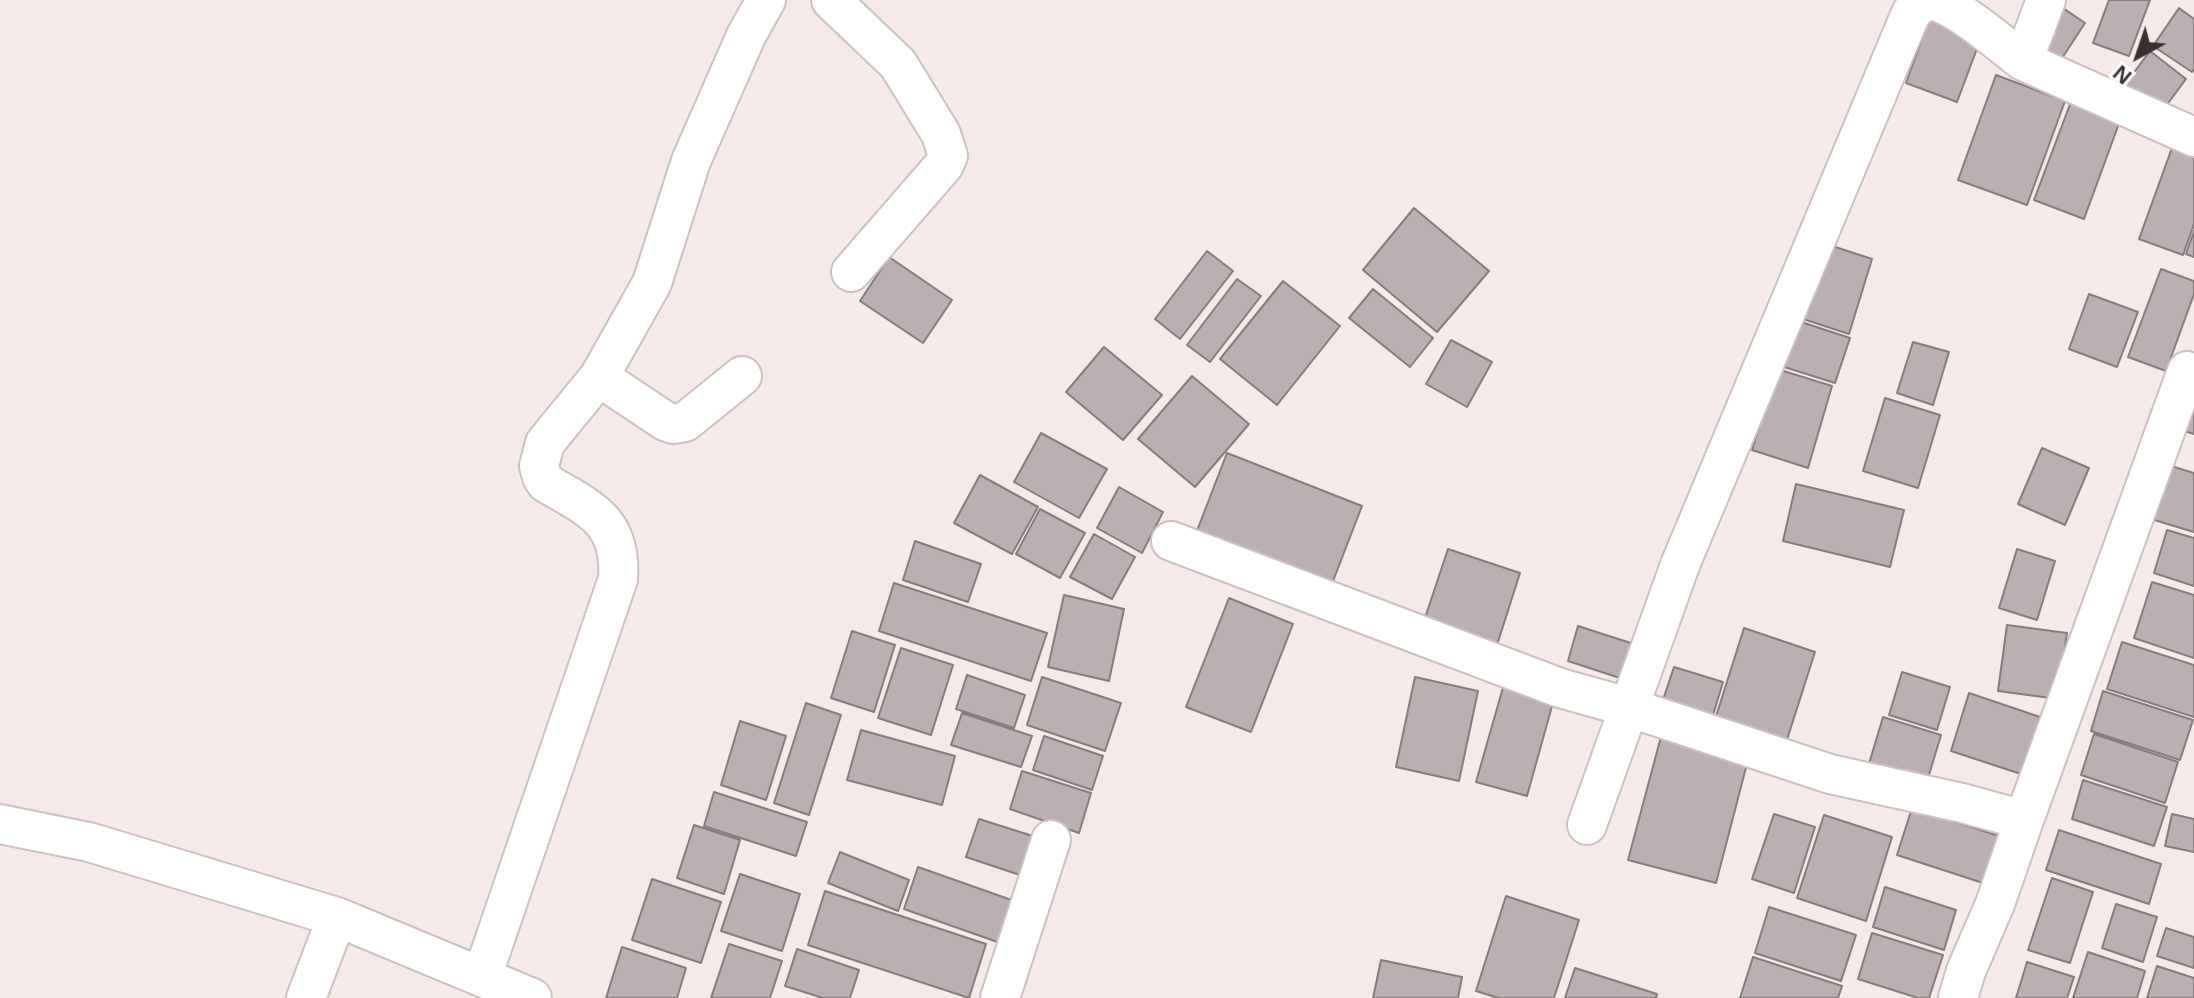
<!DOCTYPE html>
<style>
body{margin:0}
#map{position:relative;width:2194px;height:998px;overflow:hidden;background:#f6eae9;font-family:Helvetica,sans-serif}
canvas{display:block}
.north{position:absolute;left:2098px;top:16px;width:80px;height:80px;-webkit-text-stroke:6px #fff;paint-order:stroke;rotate:220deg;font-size:22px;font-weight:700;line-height:32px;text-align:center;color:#373232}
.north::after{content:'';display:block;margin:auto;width:28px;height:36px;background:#373232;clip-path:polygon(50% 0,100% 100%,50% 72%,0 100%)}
</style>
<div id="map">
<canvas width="2194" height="998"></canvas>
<div class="north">N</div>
</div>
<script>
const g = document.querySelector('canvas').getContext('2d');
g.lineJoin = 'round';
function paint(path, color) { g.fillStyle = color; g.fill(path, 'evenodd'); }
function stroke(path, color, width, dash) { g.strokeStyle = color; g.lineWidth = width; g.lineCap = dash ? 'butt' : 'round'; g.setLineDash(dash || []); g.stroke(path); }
const building = new Path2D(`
 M2109,0H2150L2129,56L2093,43Z
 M2060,6L2085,23L2053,72L2027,55Z
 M2179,8L2194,19V69L2192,72L2153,46Z
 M1929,19L1981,38L1957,102L1906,83Z
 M2150,51L2186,79L2160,114L2123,87Z
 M1996,75L2065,101L2027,205L1958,180Z
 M2072,99L2121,118L2084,219L2034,200Z
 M2173,145L2194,153V224L2183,255L2139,239Z
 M1414,208L1489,271L1437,332L1363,270Z
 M2194,231V257L2186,254Z
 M1823,243L1872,259L1849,334L1800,318Z
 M1207,251L1233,271L1180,339L1155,319Z
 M889,257L952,300L923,343L860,301Z
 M2161,269L2194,281V294L2166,371L2128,357Z
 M1237,279L1261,296L1210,362L1187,345Z
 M1283,281L1340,326L1277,405L1220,359Z
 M1373,289L1433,338L1410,367L1349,318Z
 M2089,294L2138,312L2117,367L2069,349Z
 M1795,320L1850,338L1835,383L1781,366Z
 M1451,340L1492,362L1467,407L1426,384Z
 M1913,342L1949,352L1933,405L1897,393Z
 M1104,347L1162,395L1123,440L1066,392Z
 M1777,369L1832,386L1808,468L1752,450Z
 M1192,376L1249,424L1195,487L1138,439Z
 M2194,394V434L2181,430Z
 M1885,398L1940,415L1918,488L1863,471Z
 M1041,433L1107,469L1079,518L1014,482Z
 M2042,448L2089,468L2065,525L2018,504Z
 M1227,453L1362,506L1328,594L1193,541Z
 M2168,465L2194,473V532L2151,519Z
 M980,475L1038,507L1012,554L954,523Z
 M1796,484L1904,510L1890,567L1783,541Z
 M1119,487L1163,512L1142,553L1097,528Z
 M1040,509L1085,533L1060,578L1016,554Z
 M2167,530L2194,538V586L2154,573Z
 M1094,534L1135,557L1112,599L1070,577Z
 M915,541L981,564L968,602L903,580Z
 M1448,549L1520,573L1497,645L1424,621Z
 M2017,549L2055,561L2037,620L1999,608Z
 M2152,582L2194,595V658L2134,638Z
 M894,583L1047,633L1031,681L879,631Z
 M1064,595L1124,609L1109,681L1048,667Z
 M1229,598L1293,624L1251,732L1186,707Z
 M2007,625L2067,633L2058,699L1998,691Z
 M1578,626L1637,645L1626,680L1568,661Z
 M1744,628L1815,652L1784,749L1713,726Z
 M852,631L895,645L874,712L831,698Z
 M2122,642L2194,665V717L2107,689Z
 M901,648L953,665L931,735L878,718Z
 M1674,667L1723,682L1711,722L1661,706Z
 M1902,672L1950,687L1937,730L1889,715Z
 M967,675L1025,695L1014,728L956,709Z
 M1042,677L1121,703L1105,751L1027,725Z
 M1415,677L1478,691L1459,781L1396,767Z
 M1504,684L1554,699L1527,796L1476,782Z
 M2103,691L2193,720L2180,760L2091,731Z
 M1969,693L2040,717L2021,774L1951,751Z
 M806,703L841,715L809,815L774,803Z
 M962,713L1032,736L1021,767L951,745Z
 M1883,717L1941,735L1926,785L1868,767Z
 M740,721L786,736L766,800L721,785Z
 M861,730L955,756L942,805L847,780Z
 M1662,733L1749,756L1716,883L1628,860Z
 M2094,734L2178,762L2165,803L2081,775Z
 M1044,736L1103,756L1092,790L1033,770Z
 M1022,771L1091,793L1079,833L1010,809Z
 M2083,780L2167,807L2154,846L2072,819Z
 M714,792L807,822L796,856L704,826Z
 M1912,808L1999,836L1983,883L1897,855Z
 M1774,814L1815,827L1794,893L1752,879Z
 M2172,814L2194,819V852L2165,846Z
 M1824,815L1892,837L1866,921L1797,898Z
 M979,819L1039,838L1026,877L966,857Z
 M694,825L740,840L724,894L677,878Z
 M2059,830L2161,864L2149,904L2046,870Z
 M840,852L909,880L898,911L828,883Z
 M918,867L1020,903L1006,945L904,909Z
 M740,874L800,894L782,951L721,931Z
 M2052,878L2093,892L2070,963L2028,950Z
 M652,879L721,902L701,963L632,940Z
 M1885,887L1956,910L1944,950L1873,927Z
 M825,891L986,944L969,998L808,945Z
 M1506,896L1579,920L1554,998H1498L1476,991Z
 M2116,904L2157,917L2143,962L2102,948Z
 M1769,907L1856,935L1841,981L1755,953Z
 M2166,928L2194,937V968L2157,956Z
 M1872,933L1943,955L1929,998H1918L1858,979Z
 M729,944L782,961L770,998H711Z
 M622,947L686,968L677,998H606Z
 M797,949L859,970L850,998H823L785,986Z
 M2088,952L2145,971L2137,998H2073Z
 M1753,957L1842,986L1838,998H1740Z
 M1381,960L1462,977L1458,998H1373Z
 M2027,962L2074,977L2067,998H2016Z
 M2157,966L2194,978V998H2147Z
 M1575,968L1657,994L1656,998H1565Z`);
const minor = new Path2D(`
 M831,0L898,64L941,134L948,156L944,165L851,272
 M2023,61L2194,137
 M599,377L665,421L673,424L685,422L742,376
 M1171,541L1560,688L1628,707L1830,774L1962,803L2024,820L1995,904L1966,971L1958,998
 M2024,820L2187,371
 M0,824L89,842L337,917L532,998
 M1587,825L1680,565L1911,13C1917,7 1923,0 1933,1C1957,5 2002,45 2023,61L2046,0
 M482,977L618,579C622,520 590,509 546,483L542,477L539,466L545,443L599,377L652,283L691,161L746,36L766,0
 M306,998L337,917
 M1000,998L1051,840`);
paint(building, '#baafb1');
stroke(building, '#877d7f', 2);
stroke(minor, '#cdc2c1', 42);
stroke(minor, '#fff', 38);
</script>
